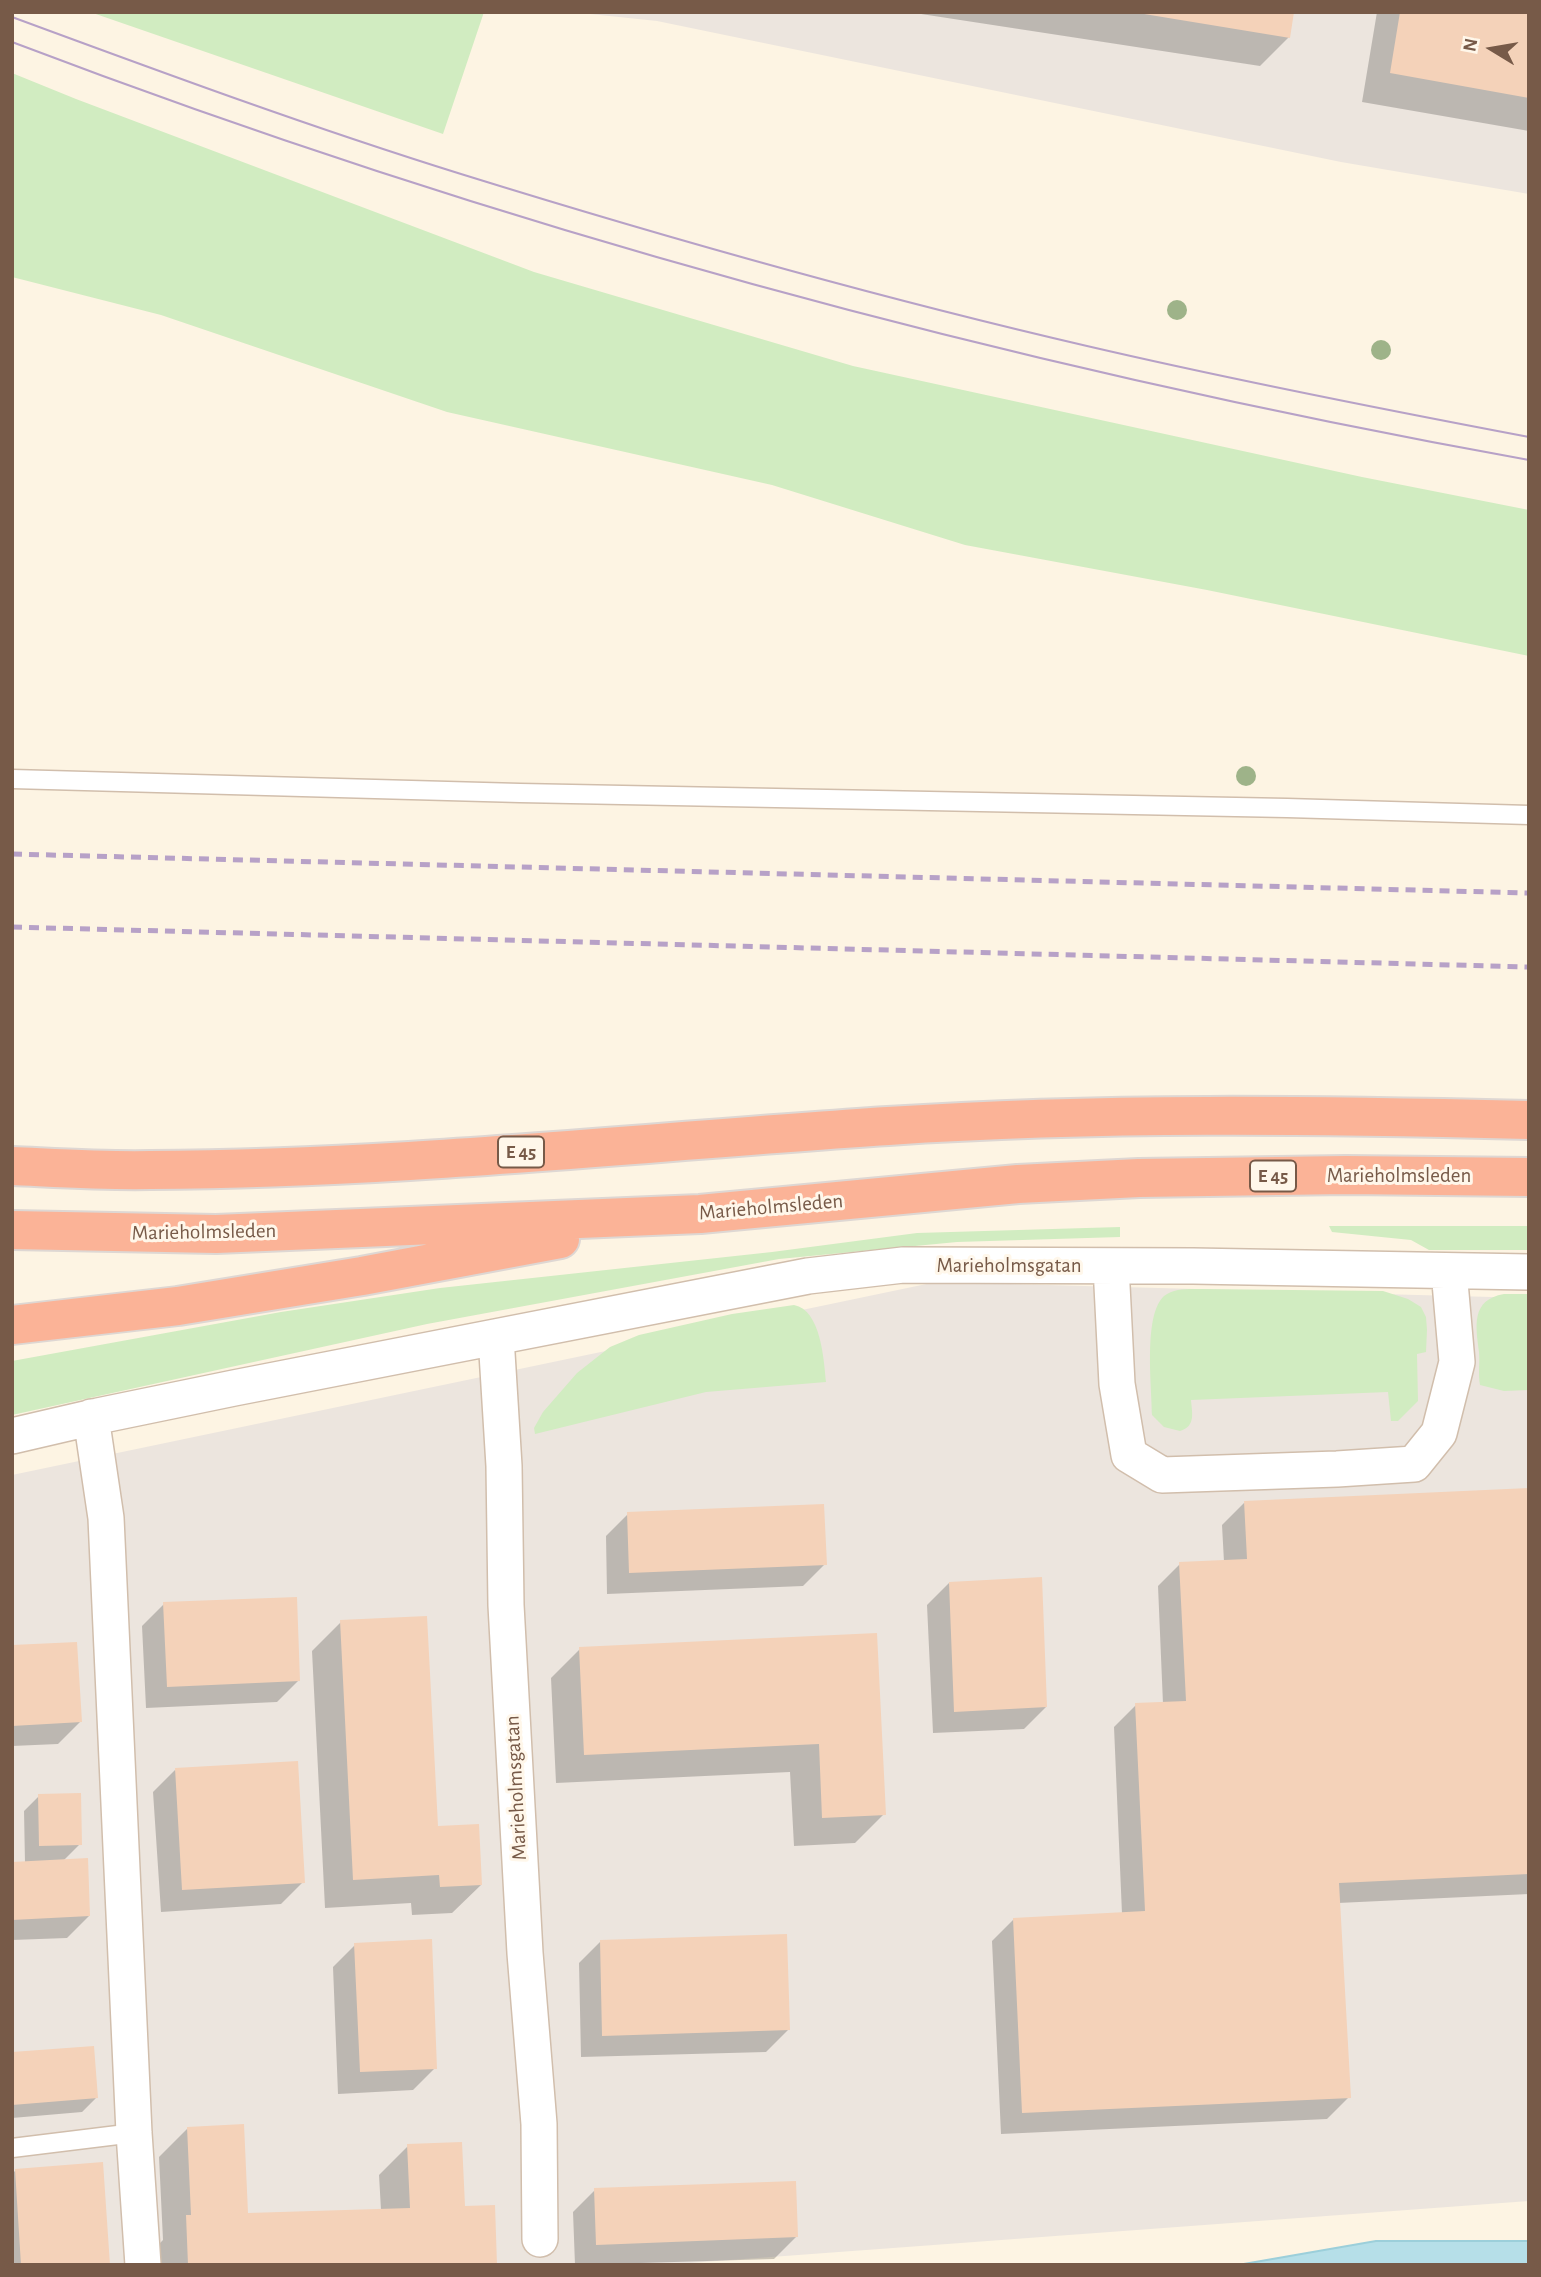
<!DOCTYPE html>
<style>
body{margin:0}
#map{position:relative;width:1541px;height:2277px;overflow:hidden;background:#fdf4e3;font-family:"Alegreya Sans",sans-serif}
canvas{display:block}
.frame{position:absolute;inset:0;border:14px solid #775a48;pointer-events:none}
.north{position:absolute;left:1457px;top:14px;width:70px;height:70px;-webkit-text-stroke:5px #fff7ea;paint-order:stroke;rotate:281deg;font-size:19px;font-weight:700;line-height:28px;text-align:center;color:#775a48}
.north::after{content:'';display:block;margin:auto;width:24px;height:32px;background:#775a48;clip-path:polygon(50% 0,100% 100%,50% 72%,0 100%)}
</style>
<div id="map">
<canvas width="1541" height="2277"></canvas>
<div class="frame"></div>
<div class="north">N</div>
</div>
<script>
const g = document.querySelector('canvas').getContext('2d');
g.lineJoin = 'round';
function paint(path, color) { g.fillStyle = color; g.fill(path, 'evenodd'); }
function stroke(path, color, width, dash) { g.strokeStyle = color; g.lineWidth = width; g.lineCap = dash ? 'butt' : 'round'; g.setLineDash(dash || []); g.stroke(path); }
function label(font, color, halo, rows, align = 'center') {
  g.font = font + ' "Alegreya Sans",sans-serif'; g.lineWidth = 6; g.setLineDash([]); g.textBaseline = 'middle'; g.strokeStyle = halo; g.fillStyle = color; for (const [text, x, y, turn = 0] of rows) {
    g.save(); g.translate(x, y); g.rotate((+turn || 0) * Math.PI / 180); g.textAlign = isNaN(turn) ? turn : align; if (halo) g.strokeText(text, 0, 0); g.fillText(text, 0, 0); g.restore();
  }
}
const industrial = new Path2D(`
 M571,12H1529V194L1341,162L657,21Z
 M936,1282L1529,1298V2201L663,2265H12V1475Z`);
const green = new Path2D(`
 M90,12H484L443,134Z
 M12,73L76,99L534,272L853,366L1362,477L1529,510V656L1207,590L965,545L772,485L447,412L161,315L12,277Z
 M1329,1226H1529V1250H1429L1411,1240L1332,1232Z
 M1120,1227V1237L957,1242L779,1259L427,1324L12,1415V1361L281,1312L440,1288L772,1252L917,1233Z
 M1201,1289L1383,1291L1408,1299L1421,1307L1426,1317L1427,1330L1426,1352L1417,1354L1418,1401L1398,1421H1391L1388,1392L1191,1400C1192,1413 1196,1426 1180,1431L1164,1427L1152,1415C1152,1387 1143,1315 1164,1296C1174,1288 1189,1289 1201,1289Z
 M1504,1294H1529V1390L1504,1391L1480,1385C1478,1374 1480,1363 1479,1352C1476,1327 1470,1300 1504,1294Z
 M794,1305C821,1310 824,1360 826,1382L706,1392L535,1434L534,1428L543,1412L577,1373L610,1347L639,1335L732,1314Z`);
const water = new Path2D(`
 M1376,2241H1529V2265H1238Z`);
const shadow = new Path2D(`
 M908,12H1292L1289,37L1260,66Z
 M1377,12H1529V131L1362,102Z
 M1529,1489V1894L1338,1903L1349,2097L1327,2119L1001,2134L992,1941L1014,1919L1122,1914L1114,1727L1136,1705L1163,1704L1158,1586L1180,1564L1224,1562L1222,1525L1244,1503Z
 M628,1514L825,1564L803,1586L607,1594L606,1536Z
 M949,1583L1046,1707L1024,1729L933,1733L927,1605Z
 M164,1604L299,1680L277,1702L146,1708L142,1626Z
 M341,1622L436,1828L481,1885L452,1913L412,1915L411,1903L325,1908L312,1651Z
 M876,1634L884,1814L855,1843L794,1846L790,1772L556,1783L551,1678L580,1649Z
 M12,1647L80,1722L58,1744L12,1746Z
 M175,1770L303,1882L281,1904L161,1912L153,1792Z
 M39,1796L80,1844L63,1861L89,1916L67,1938L12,1940V1864L25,1863L24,1811Z
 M601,1941L788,2030L766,2052L581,2057L579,1963Z
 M355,1945L435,2068L413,2090L338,2094L333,1967Z
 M12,2053L96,2098L82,2112L12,2118Z
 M188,2128L247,2215L381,2210L379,2175L408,2146L464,2208L495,2265H159L158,2245L163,2240L159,2157Z
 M16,2170L108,2265H12V2174Z
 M595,2190L796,2237L774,2259L575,2265L573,2212Z`);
const building = new Path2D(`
 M1132,12H1294L1290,38Z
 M1400,12H1529V98L1390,73Z
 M1529,1488V1874L1339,1883L1351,2098L1022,2113L1013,1918L1145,1911L1135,1703L1186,1701L1179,1562L1247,1559L1244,1501Z
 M824,1504L827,1565L629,1573L627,1512Z
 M1042,1577L1047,1707L954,1712L949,1582Z
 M297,1597L300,1681L167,1687L163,1602Z
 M427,1616L438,1826L479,1824L482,1885L440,1887L439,1875L353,1880L340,1620Z
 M877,1633L886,1815L822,1818L819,1744L584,1755L579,1647Z
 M77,1642L82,1722L12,1726V1645Z
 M298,1761L305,1883L182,1890L175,1768Z
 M81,1793L82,1845L39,1846L38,1794Z
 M88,1858L90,1916L12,1920V1862Z
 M787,1934L790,2030L602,2036L600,1940Z
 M432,1939L437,2069L360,2072L354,1943Z
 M94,2046L98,2098L12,2105V2052Z
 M244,2124L248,2213L410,2208L407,2144L462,2142L465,2206L495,2205L497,2265H188L186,2215H191L187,2127Z
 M103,2162L110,2265H21L15,2169Z
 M796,2181L798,2237L596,2245L594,2188Z`);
const lane = new Path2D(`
 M12,779L520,793L1287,808L1529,815
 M12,2148L134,2133`);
const street = new Path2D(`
 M1111,1266L1117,1384L1129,1455L1162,1475L1337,1469L1414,1464L1439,1433L1457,1362L1449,1271
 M496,1337L504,1466L506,1605L525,1953L539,2124L540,2239
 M91,1417L106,1518L134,2133L143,2265
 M12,1436L98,1416L234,1388L808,1276L903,1265L1193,1266L1529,1272`);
const highway = new Path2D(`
 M12,1166C58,1168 104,1171 150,1170C396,1169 642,1142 888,1126C1101,1112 1315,1115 1529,1120
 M12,1230L216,1234L700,1214L1018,1184L1139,1178L1346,1175L1529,1177
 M12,1325L178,1306L362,1276L560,1239`);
const tram = new Path2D(`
 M12,17C161,72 310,127 461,174C667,238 876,297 1087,346C1233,380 1381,409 1529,437
 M12,42C503,229 1012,367 1529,460`);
const rail = new Path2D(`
 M12,854L1529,893
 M12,927L1529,967`);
const trees = [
 [1177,310],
 [1381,350],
 [1246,776]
];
const shields = [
 [521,1152,46],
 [1273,1176,46]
];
const shieldNames = [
 ["E 45",521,1152],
 ["E 45",1273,1176]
];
const streetNames = [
 ["Marieholmsleden",1399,1176],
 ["Marieholmsleden",771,1207,-5],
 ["Marieholmsleden",204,1232,-1],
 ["Marieholmsgatan",1009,1266],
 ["Marieholmsgatan",516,1788,-93]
];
paint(industrial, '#ece5de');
paint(green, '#d1ecc1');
paint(water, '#b6dfe8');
stroke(water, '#9ccfda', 2);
paint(shadow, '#0003');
paint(building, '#f4d2b9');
stroke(lane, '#d1beac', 21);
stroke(street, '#d1beac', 38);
stroke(highway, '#ded7d3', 42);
stroke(lane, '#fff', 18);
stroke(street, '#fff', 35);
stroke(highway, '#fbb397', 38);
stroke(tram, '#b7a1c7', 2);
stroke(rail, '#b7a1c7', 5, [10, 7]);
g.fillStyle = '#9eb389';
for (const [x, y] of trees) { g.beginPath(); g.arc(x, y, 10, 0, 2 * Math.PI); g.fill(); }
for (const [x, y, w] of shields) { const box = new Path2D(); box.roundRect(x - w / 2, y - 15.5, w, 31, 5); g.fillStyle = '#fff7ea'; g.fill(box); stroke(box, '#775a48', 2); }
label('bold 19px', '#775a48', null, shieldNames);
label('21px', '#775a48', '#fff7ea', streetNames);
</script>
